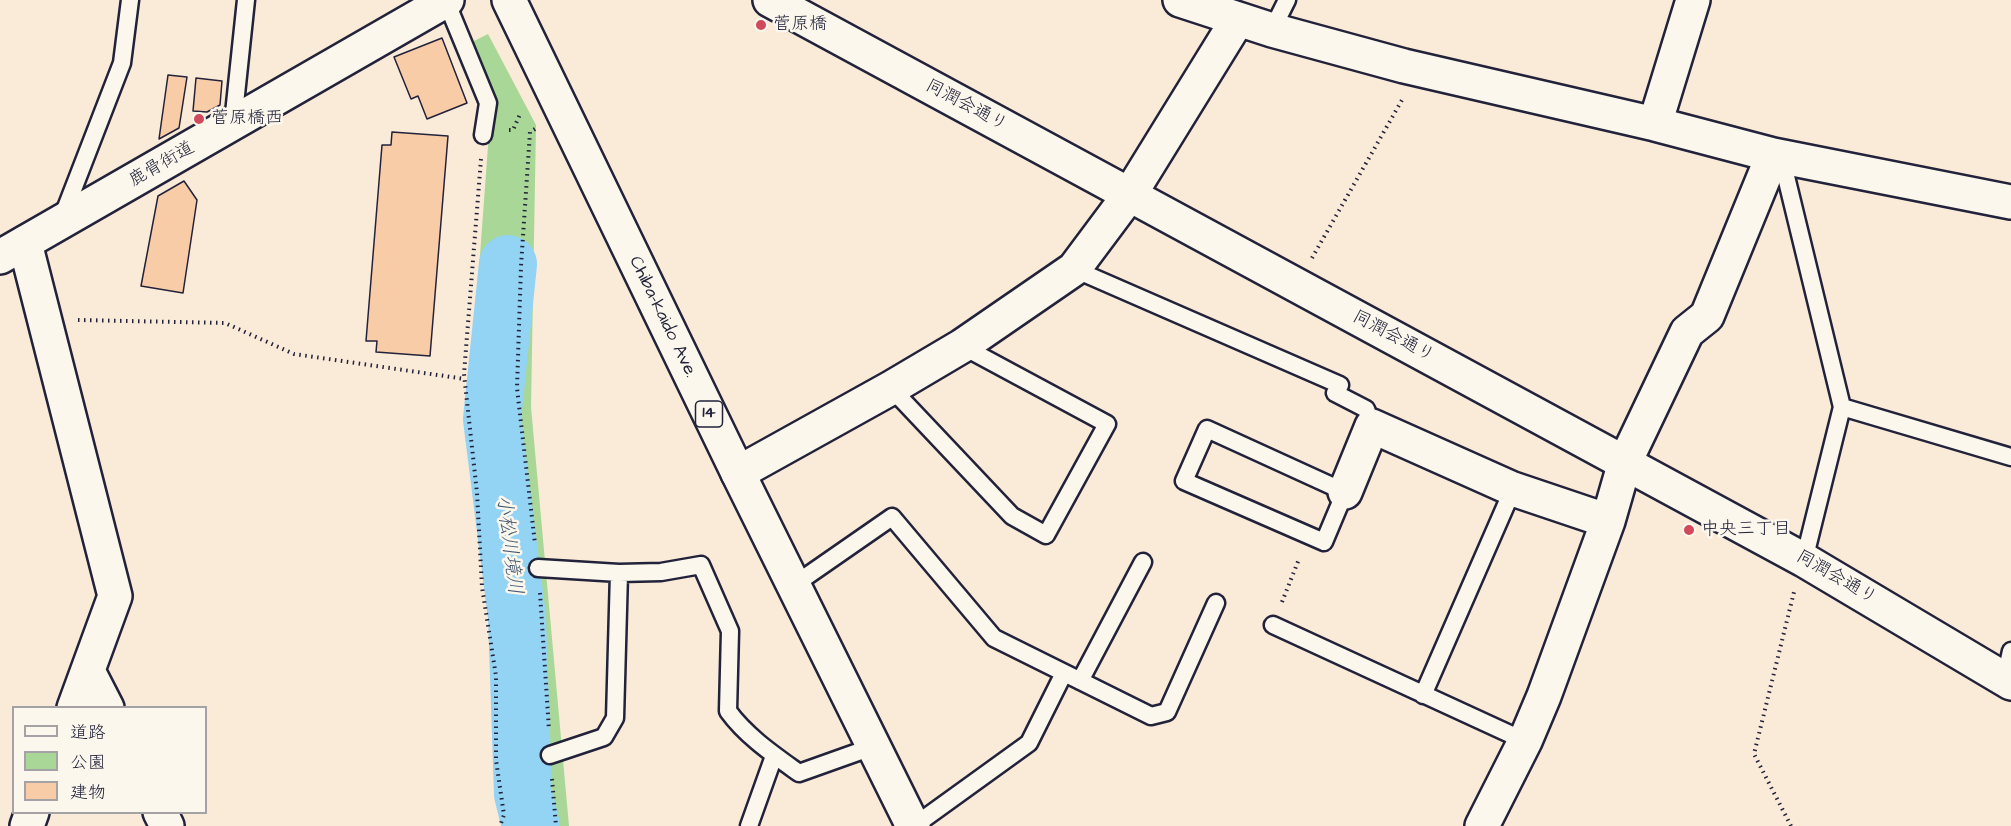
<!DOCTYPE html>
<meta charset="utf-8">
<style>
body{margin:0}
#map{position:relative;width:2011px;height:826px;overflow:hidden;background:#faead8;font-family:"Architects Daughter","Klee One",sans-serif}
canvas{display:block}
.legend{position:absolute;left:12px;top:706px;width:195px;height:108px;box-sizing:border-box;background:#fbf7ec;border:2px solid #a4a2a5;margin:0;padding:8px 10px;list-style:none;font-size:18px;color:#22223b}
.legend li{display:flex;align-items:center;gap:12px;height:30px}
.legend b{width:30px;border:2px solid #a4a2a5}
</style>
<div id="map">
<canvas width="2011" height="826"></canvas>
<ul class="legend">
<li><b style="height:8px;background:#fbf7ec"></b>道路</li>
<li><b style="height:16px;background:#a9d797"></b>公園</li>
<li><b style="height:16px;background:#f9cca8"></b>建物</li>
</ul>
</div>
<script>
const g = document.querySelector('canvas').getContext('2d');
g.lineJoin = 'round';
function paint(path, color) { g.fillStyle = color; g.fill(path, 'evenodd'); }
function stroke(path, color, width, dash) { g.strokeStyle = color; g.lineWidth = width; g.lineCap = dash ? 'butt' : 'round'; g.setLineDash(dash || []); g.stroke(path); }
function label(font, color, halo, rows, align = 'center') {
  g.font = font + ' "Architects Daughter","Klee One",sans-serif'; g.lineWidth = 5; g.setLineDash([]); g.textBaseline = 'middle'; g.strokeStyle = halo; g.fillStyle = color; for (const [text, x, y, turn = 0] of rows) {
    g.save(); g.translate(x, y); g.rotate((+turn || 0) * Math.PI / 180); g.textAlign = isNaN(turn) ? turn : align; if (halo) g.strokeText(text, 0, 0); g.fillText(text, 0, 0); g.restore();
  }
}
const green = new Path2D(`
 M488,34L536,125L531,407L569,826H511L502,761L498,627L468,417L492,92L472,42Z`);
const river = new Path2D(`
 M508,264L492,419L517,617L523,794L531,826`);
const building = new Path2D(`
 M442,38L467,103L427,119L418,96L411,99L394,57Z
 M168,75L187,77L179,128L159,139Z
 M196,78L222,81L220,105L207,112L193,111Z
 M392,132L448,136L430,356L376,352L377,341H366L382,145H391Z
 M184,181L197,200L183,293L141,286L158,196Z`);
const path = new Path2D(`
 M535,129L530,132L521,266L517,388L535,544
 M509,130H513L521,112
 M481,159L464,374L477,493L482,587L496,676V760L504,815L500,826
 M1312,258L1402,100
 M78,320L225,323L294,354L465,379
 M540,593L549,730
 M1282,602L1299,559
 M552,779L556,826
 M1791,826L1754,754L1794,592`);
const lane = new Path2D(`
 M446,1L488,103L483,135
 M1272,30L1287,0
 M233,123L246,0
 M1781,156L1842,407L1804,560
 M62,218L122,63L130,0
 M1074,269L1340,385L1335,393L1366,409L1372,426
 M891,388L1012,516L1046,535L1107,424L962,346
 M1842,407L2011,457
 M1207,429L1345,492L1324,542L1184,481Z
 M538,568L619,573L661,572L701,565L730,631L728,711C746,736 774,755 799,773L872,747
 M794,585L892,517L994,638L1151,716L1167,712L1216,603
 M1273,625L1525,741
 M2005,679L2011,651
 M1080,681L1143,562
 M1423,695L1513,489
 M550,755L604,737L615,718L619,573
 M749,826L774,756
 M914,826L1029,743L1064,673`);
const street = new Path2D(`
 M1180,0L1272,30L1404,66L1655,124L1773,155L2011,202
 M1655,124L1693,0
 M25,243L115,596L74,708
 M738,473L891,388L962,346L1074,269L1130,194L1238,19
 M1345,492L1372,426L1513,489L1608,521
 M88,671L107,708
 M160,812L167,826
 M27,826L32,812
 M1482,826L1525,741L1544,696L1608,521L1625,462L1687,332L1707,316L1773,155`);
const secondary = new Path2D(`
 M770,0L1804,560L2011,683
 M0,257L447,0`);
const highway = new Path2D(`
 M509,0L738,473L913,826`);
const markers = [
 [761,25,6,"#d1495b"],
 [199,119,6,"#d1495b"],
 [1689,530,6,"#d1495b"]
];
const shields = [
 [709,414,27]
];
const shieldNames = [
 ["14",709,414]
];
const poiNames = [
 ["菅原橋",773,25],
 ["菅原橋西",211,119],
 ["中央三丁目",1701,530]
];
const streetNames = [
 ["同潤会通り",966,106,28],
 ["鹿骨街道",162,165,-30],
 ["Chiba-kaido Ave.",662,317,64],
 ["同潤会通り",1393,337,28],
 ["同潤会通り",1836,578,30]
];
const waterNames = [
 ["小松川境川",508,545,83]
];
paint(green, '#a9d797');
stroke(river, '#93d3f4', 58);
paint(building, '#f9cca8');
stroke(building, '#22223b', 1.5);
stroke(lane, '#22223b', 21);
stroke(street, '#22223b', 38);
stroke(secondary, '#22223b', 38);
stroke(highway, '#22223b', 38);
stroke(path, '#22223b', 4, [1.5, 4.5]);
stroke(lane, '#fbf7ec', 16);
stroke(street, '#fbf7ec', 33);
stroke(secondary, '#fbf7ec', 33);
stroke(highway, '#fbf7ec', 33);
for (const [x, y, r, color] of markers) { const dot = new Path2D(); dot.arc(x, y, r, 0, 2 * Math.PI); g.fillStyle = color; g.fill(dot); stroke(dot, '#fbf7ec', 2); }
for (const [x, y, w] of shields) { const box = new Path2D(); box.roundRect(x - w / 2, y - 13, w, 26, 4.5); g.fillStyle = '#fbf7ec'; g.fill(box); stroke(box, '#22223b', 1.5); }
label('bold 16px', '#22223b', null, shieldNames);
label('18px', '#22223b', '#fbf7ec', poiNames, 'left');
label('18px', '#22223b', '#fbf7ec', streetNames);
label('italic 20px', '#445772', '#fbf7ec', waterNames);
</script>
